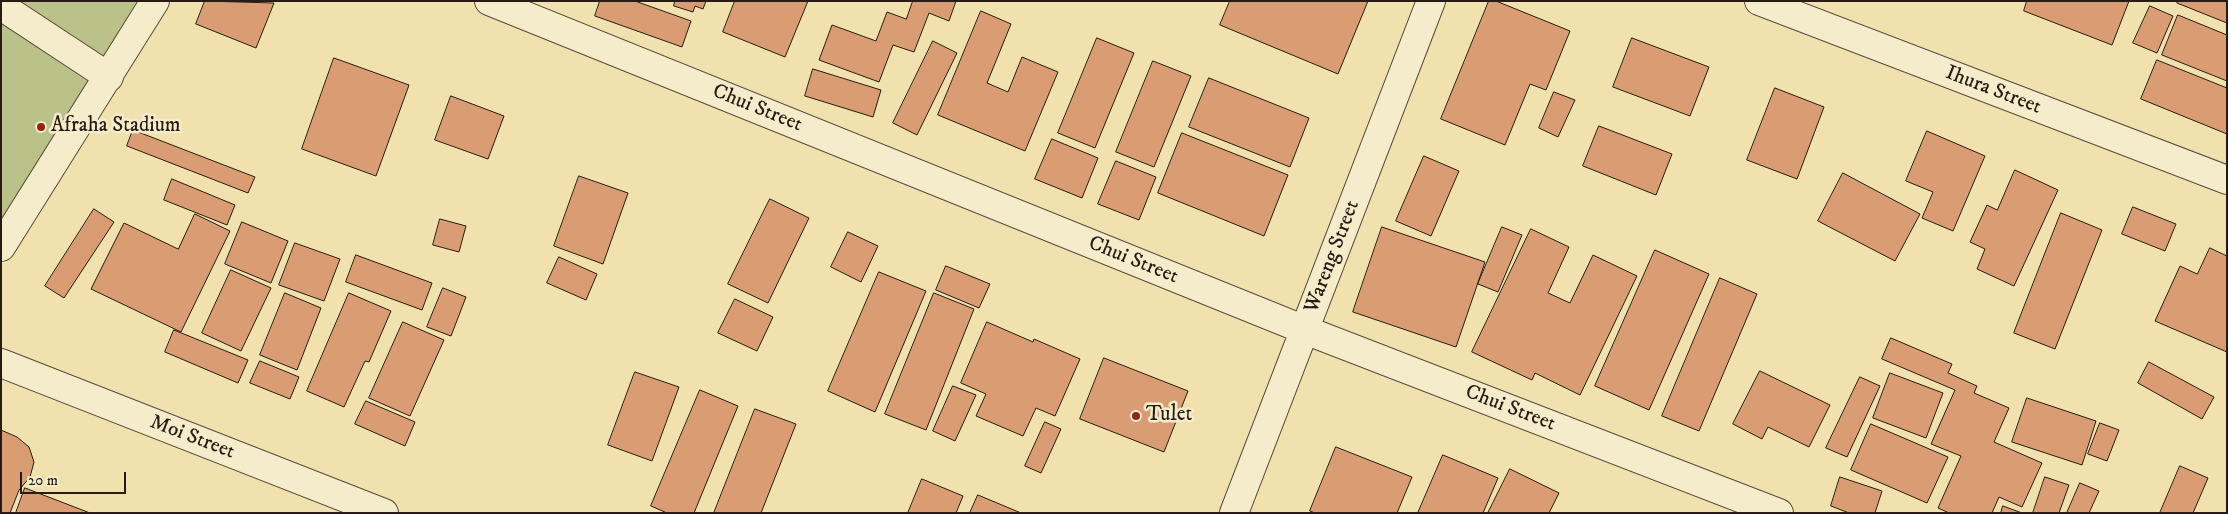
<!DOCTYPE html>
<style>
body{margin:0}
#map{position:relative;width:2228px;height:514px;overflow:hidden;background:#f0e1af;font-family:"IM FELL DW Pica",serif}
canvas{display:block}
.frame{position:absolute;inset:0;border:2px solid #271b13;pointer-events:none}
.scale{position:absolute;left:20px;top:472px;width:106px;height:22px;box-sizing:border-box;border:2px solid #271b13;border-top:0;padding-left:6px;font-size:15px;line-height:18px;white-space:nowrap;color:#271b13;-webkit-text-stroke:4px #f5eccb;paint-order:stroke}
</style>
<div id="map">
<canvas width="2228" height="514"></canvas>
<div class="frame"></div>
<div class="scale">20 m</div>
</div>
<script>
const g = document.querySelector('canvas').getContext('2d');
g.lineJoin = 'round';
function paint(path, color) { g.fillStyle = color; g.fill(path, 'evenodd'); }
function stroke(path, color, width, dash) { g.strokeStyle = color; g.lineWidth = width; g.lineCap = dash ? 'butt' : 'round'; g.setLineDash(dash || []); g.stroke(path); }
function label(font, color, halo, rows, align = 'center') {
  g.font = font + ' "IM FELL DW Pica",serif'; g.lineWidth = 5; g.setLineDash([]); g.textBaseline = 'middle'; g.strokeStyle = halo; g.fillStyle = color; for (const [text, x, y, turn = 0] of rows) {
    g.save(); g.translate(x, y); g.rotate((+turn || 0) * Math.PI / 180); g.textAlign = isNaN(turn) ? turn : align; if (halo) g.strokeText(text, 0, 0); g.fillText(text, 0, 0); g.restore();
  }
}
const green = new Path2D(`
 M1,1H158L1,252Z`);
const building = new Path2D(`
 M205,1L274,3L256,48L196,24Z
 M600,1H635L691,21L682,47L595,16Z
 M675,1H706L703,9L695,6L693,12L674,6Z
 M735,1H808L785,57L723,32Z
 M913,1H956L949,21L929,13L914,52L893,45L879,82L819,60L832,25L876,41L887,12L906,19Z
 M1230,1H1368L1338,74L1220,25Z
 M1489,1H1496L1570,31L1546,90L1530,84L1505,145L1441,119Z
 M2027,1H2129L2112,45L2024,11Z
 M2178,1H2227V23L2177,3Z
 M2150,6L2173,16L2157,53L2133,43Z
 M981,11L1011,24L987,83L1008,92L1022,57L1058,72L1025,151L938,115Z
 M2178,15L2227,35V81L2162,55Z
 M1097,38L1134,53L1095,148L1058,133Z
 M1632,38L1709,67L1690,116L1613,87Z
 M933,41L957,53L917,135L893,123Z
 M334,58L409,85L376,176L302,149Z
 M2157,60L2227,88V134L2141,99Z
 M1153,61L1191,76L1154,167L1116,152Z
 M813,69L881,90L873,117L805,96Z
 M1209,78L1309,118L1290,167L1189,127Z
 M1775,88L1824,107L1797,179L1747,160Z
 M1554,92L1575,100L1558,137L1539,128Z
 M451,96L504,116L488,159L435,140Z
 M1599,126L1672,154L1656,195L1583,166Z
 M133,130L255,177L248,193L127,146Z
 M1927,131L1985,156L1953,231L1922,218L1933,192L1906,181Z
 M1182,133L1288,175L1264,236L1158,193Z
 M1052,139L1098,158L1082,198L1035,179Z
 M1424,156L1459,171L1431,236L1396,221Z
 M1116,161L1156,177L1139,220L1098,204Z
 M2015,170L2058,190L2014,286L1977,269L1985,249L1970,242L1987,205L1997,210Z
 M1843,173L1920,214L1895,261L1818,221Z
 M579,176L628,193L603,264L554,246Z
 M172,179L235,205L227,225L164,200Z
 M770,199L809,218L768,303L728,284Z
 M2133,207L2176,224L2165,251L2122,234Z
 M94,209L114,222L64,298L45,286Z
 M2061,213L2102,230L2055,349L2014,333Z
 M195,214L230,231L181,332L91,289L124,223L178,249Z
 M440,219L466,226L459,252L433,245Z
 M242,222L288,241L271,283L225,264Z
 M1382,227L1485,262L1456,347L1353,312Z
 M1502,227L1522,235L1498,292L1478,284Z
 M1531,229L1569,247L1548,293L1570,303L1593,255L1637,276L1580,395L1535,373L1532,380L1472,352Z
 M848,232L878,246L861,282L831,267Z
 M295,243L340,259L324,301L279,285Z
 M2210,248L2227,256V352L2155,321L2180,266L2197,274Z
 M1655,250L1709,274L1649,410L1595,386Z
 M356,255L432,283L422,310L346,282Z
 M559,257L597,274L586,300L547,283Z
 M946,266L990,284L979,308L936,290Z
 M231,270L271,288L241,351L202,333Z
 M879,272L926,291L875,412L828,391Z
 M1720,278L1757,294L1699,431L1662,416Z
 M443,288L466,297L451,336L427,327Z
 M285,293L321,308L297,370L260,355Z
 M349,293L391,311L369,362L365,361L344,407L307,391Z
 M934,293L974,309L926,430L885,414Z
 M735,299L773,317L757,351L718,333Z
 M403,322L444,340L410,416L369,398Z
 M987,322L1033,342L1034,339L1080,359L1055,416L1036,408L1023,436L976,416L986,394L961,383Z
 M174,330L248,360L238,383L165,352Z
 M1891,338L1952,364L1948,373L1977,386L1974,393L2009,408L1994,442L2042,463L2022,507L1999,497L1992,513H1949L1938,508L1961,456L1931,444L1955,390L1882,359Z
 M1104,358L1188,391L1164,452L1080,419Z
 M260,361L299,377L290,399L250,383Z
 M2149,362L2214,397L2202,419L2138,383Z
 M1760,371L1830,405L1809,447L1768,427L1762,439L1733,424Z
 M635,372L679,387L652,461L608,445Z
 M1890,373L1943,393L1926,438L1873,418Z
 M1860,377L1880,386L1847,457L1826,448Z
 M953,386L976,395L955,441L933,431Z
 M700,390L738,406L694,513H667L651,506Z
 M2027,398L2096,421L2082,465L2012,442Z
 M366,401L415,422L405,446L355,424Z
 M755,409L796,424L761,513H714Z
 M1045,422L1061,429L1041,473L1025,466Z
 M2100,423L2119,430L2107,461L2088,454Z
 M1871,424L1948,457L1927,503L1851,470Z
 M1,430L17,437L29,447L34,462L30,477L19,490L10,513H1Z
 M1336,447L1412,477L1397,513H1315L1310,511Z
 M1443,455L1498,478L1483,513H1418Z
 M2180,466L2208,478L2193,513H2160Z
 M1510,469L1559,493L1549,513H1488Z
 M1840,477L1882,491L1875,513H1849L1831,506Z
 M2045,477L2069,485L2059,513H2033Z
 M922,479L963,496L956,513H908Z
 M2080,483L2099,491L2089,513H2067Z
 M25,488L90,513H16Z
 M978,495L1021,513H970Z
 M2003,506L2022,513H2001Z`);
const minor = new Path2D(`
 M489,1L1305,330L1779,513
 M1759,1L2227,180
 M1,6L109,77
 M1,363L384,513
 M1234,513L1431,1`);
const tertiary = new Path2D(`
 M1,247L155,1`);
const markers = [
 [41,127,5,"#8f2418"],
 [1136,416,5,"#8f2418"]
];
const streetNames = [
 ["Ihura Street",1993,91,21],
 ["Chui Street",757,109,22],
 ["Wareng Street",1333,257,-69],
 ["Chui Street",1133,261,22],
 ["Chui Street",1510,409,21],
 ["Moi Street",192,438,21]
];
const poiNames = [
 ["Afraha Stadium",51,127],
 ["Tulet",1146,416]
];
paint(green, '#bac28a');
paint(building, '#da9c73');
stroke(building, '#271b13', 1);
stroke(minor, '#594c3a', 30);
stroke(tertiary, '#594c3a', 30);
stroke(minor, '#f5eccb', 28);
stroke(tertiary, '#f5eccb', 28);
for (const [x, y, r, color] of markers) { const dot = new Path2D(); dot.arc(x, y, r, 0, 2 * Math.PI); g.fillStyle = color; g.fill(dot); stroke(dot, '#f5eccb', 2); }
label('21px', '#271b13', '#f5eccb', streetNames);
label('21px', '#271b13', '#f5eccb', poiNames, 'left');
</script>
